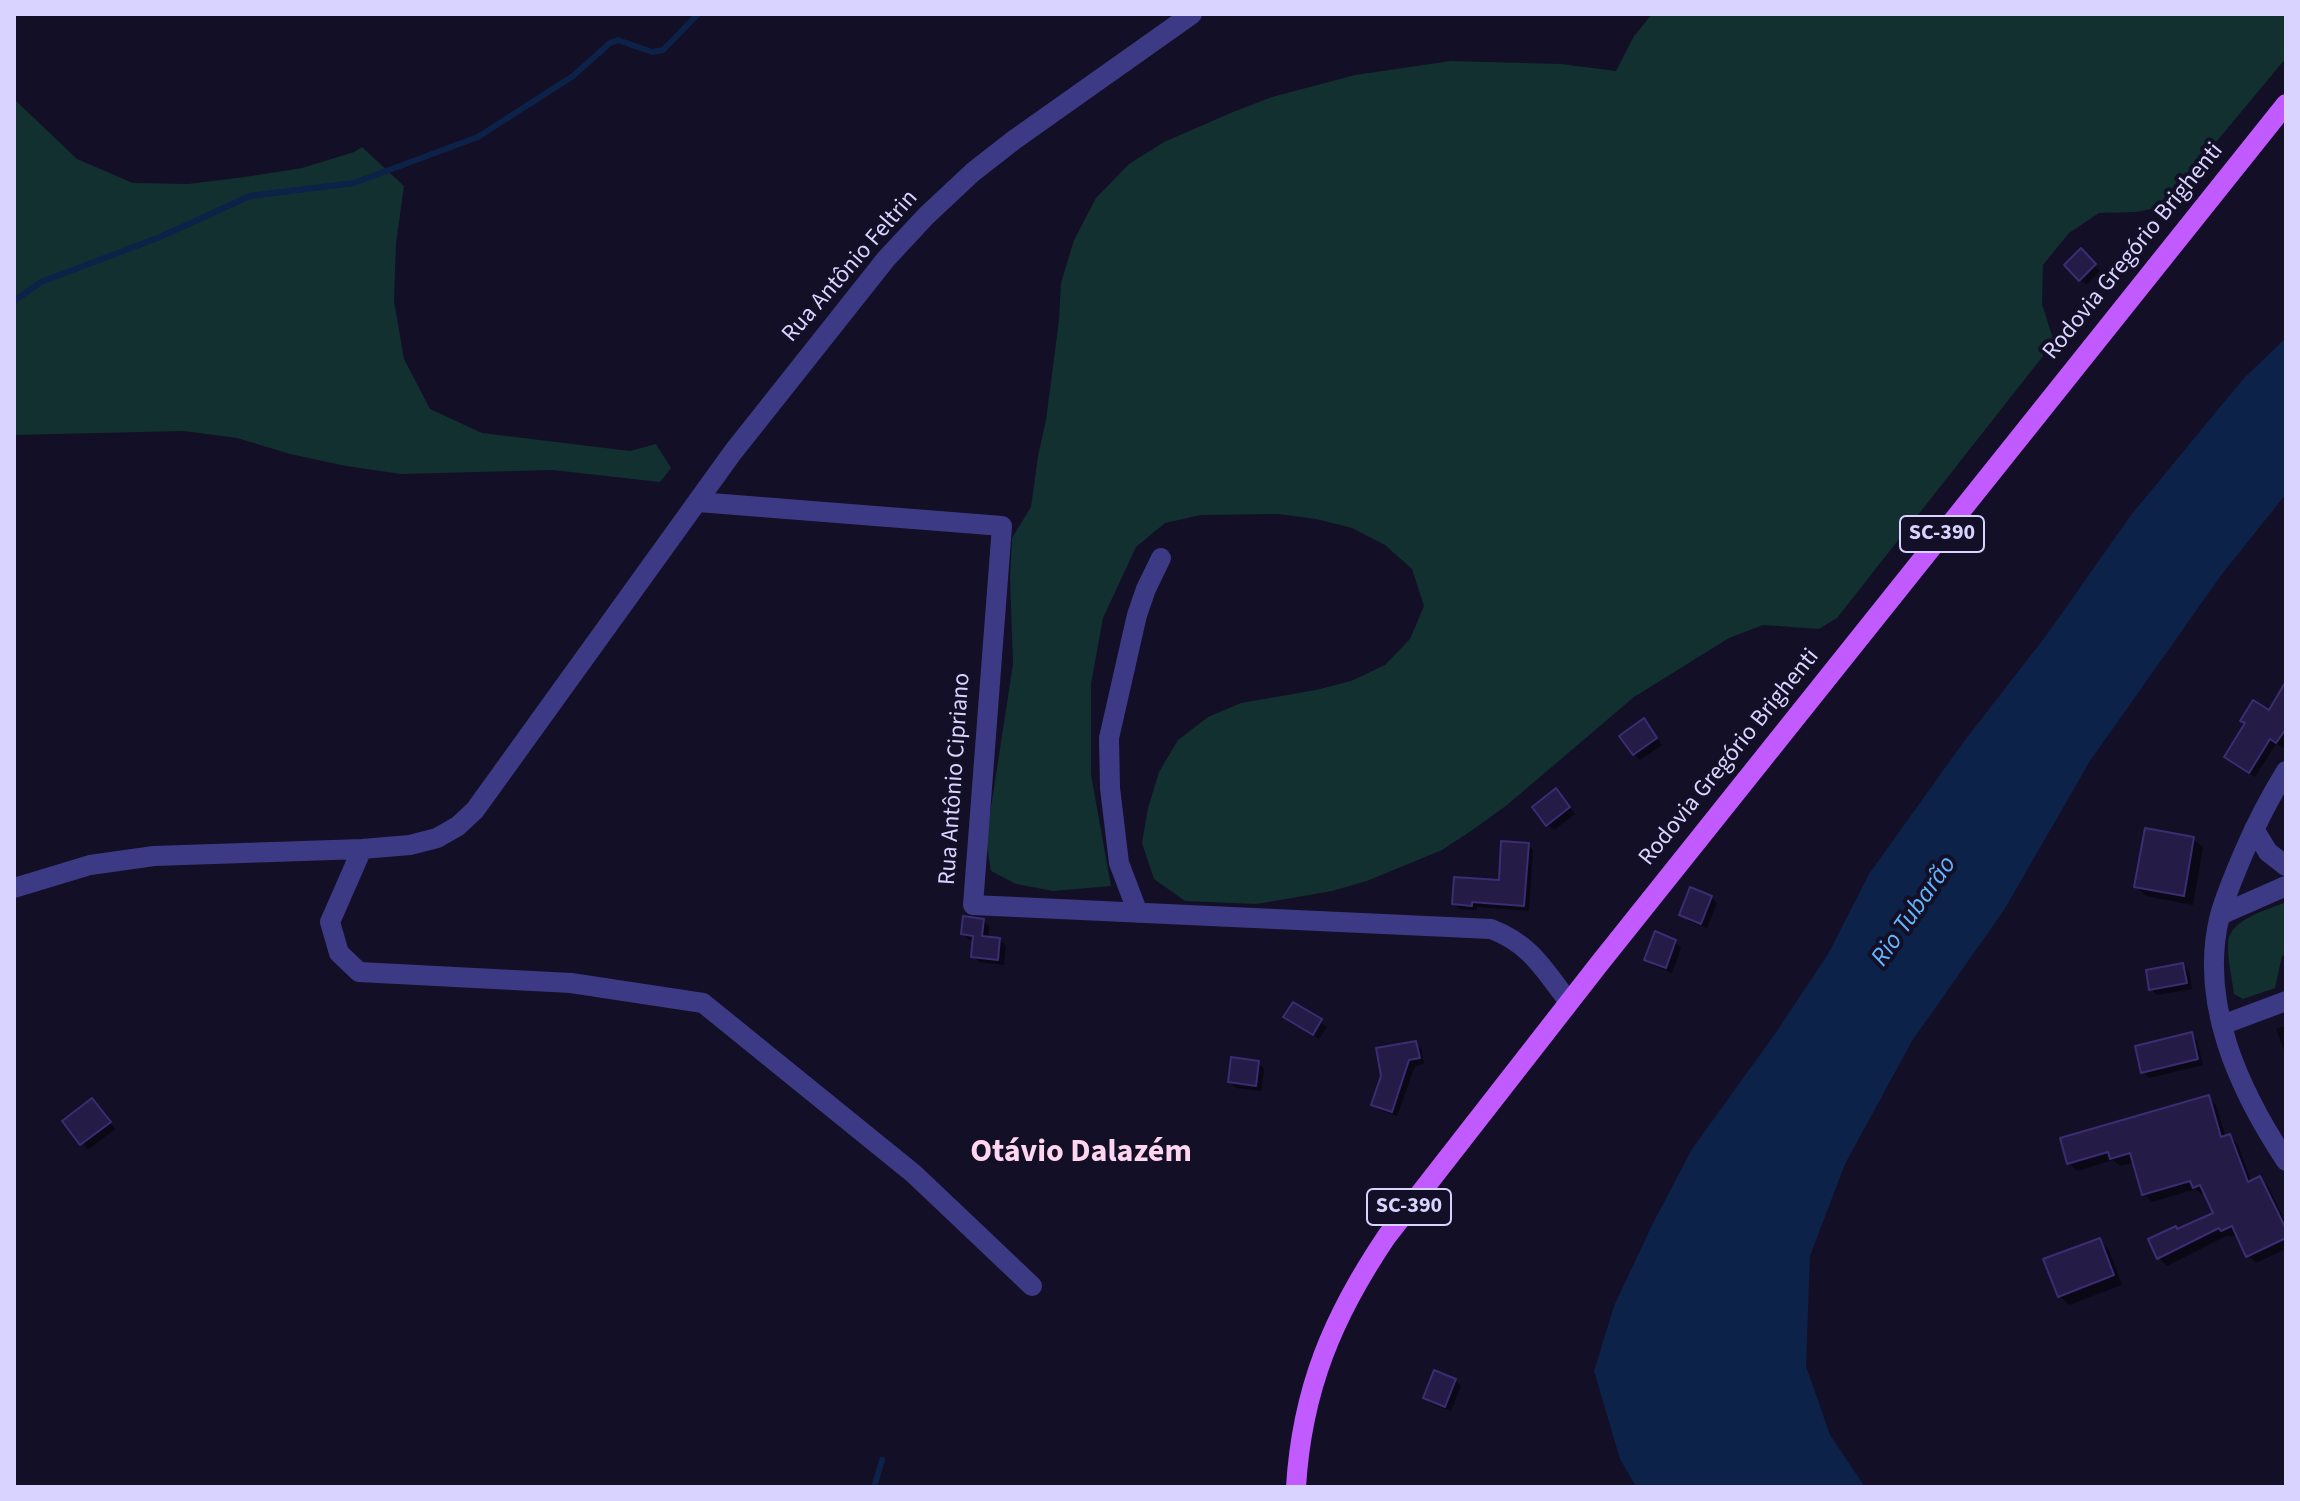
<!DOCTYPE html>
<meta charset="utf-8">
<style>
body{margin:0}
#map{position:relative;width:2300px;height:1501px;overflow:hidden;background:#130f26;font-family:"Source Sans 3",sans-serif}
canvas{display:block}
.frame{position:absolute;inset:0;border:16px solid #d9d4ff;pointer-events:none}
</style>
<div id="map">
<canvas width="2300" height="1501"></canvas>
<div class="frame"></div>
</div>
<script>
const g = document.querySelector('canvas').getContext('2d');
g.lineJoin = 'round';
function paint(path, color) { g.fillStyle = color; g.fill(path, 'evenodd'); }
function stroke(path, color, width, dash) { g.strokeStyle = color; g.lineWidth = width; g.lineCap = dash ? 'butt' : 'round'; g.setLineDash(dash || []); g.stroke(path); }
function label(font, color, halo, rows, align = 'center') {
  g.font = font + ' "Source Sans 3",sans-serif'; g.lineWidth = 8; g.setLineDash([]); g.textBaseline = 'middle'; g.strokeStyle = halo; g.fillStyle = color; for (const [text, x, y, turn = 0] of rows) {
    g.save(); g.translate(x, y); g.rotate((+turn || 0) * Math.PI / 180); g.textAlign = isNaN(turn) ? turn : align; if (halo) g.strokeText(text, 0, 0); g.fillText(text, 0, 0); g.restore();
  }
}
const green = new Path2D(`
 M1652,14H2286V58L2162,207L2136,212L2099,213L2069,233L2043,265L2042,304L2054,342L1837,618L1819,629L1763,625L1729,638L1634,697L1507,805L1474,829L1442,850L1367,881L1332,891L1257,904L1185,901L1154,879L1142,843L1148,808L1159,772L1178,740L1208,717L1241,703L1316,690L1351,681L1385,665L1410,639L1424,606L1412,569L1385,545L1352,528L1316,519L1278,514L1201,515L1165,523L1136,547L1103,618L1091,684V775L1111,886L1053,891L1016,884L991,871L986,840L1013,664L1010,578L1012,538L1031,507L1038,456L1046,420L1059,320L1061,283L1074,240L1096,198L1129,164L1164,142L1233,112L1272,97L1355,75L1451,61L1561,64L1616,71L1634,36Z
 M14,99L77,159L133,183L188,184L245,177L302,168L354,152L362,147L404,186L396,244L394,301L404,359L430,409L482,433L630,451L656,444L671,468L660,482L553,470L401,474L346,466L290,454L237,438L183,431L14,435Z
 M2286,902V954L2282,956L2275,988L2243,999L2234,994C2232,979 2227,956 2228,941C2232,918 2268,910 2286,902Z`);
const water = new Path2D(`
 M2286,338V494L2222,574L2090,761L2004,910L1912,1041L1845,1164L1810,1256L1806,1366L1830,1435L1865,1487H1636L1620,1459L1594,1371L1614,1306L1653,1223L1692,1149L1777,1031L1828,954L1869,874L1962,744L2048,633L2131,515L2244,378Z`);
const shadow = new Path2D(`
 M2081,251L2100,271L2086,285L2067,265Z
 M2286,686V743L2283,748L2276,744L2255,777L2226,757L2269,712Z
 M1650,727L1662,745L1640,760L1634,754Z
 M1562,797L1575,814L1554,830L1548,824Z
 M2193,839L2203,848L2193,905L2146,896L2136,887Z
 M1528,845L1533,850L1529,911L1477,907V910L1459,909L1454,903L1501,882Z
 M1711,897L1717,903L1707,928L1688,921L1682,915Z
 M983,920L989,926L988,939L1000,940L1006,946L1004,965L979,962L973,956L974,940H969L963,934Z
 M1675,942L1681,948L1672,973L1652,965L1646,959Z
 M2183,965L2189,971L2192,989L2157,995L2151,989Z
 M1293,1004L1327,1027L1319,1039L1286,1017Z
 M2286,1026V1056L2276,1029Z
 M2191,1035L2197,1041L2203,1065L2149,1078L2143,1072Z
 M1415,1043L1421,1049L1424,1064L1415,1066L1397,1116L1380,1110L1374,1104Z
 M1258,1063L1264,1069L1261,1091L1236,1088L1230,1082Z
 M2208,1097L2216,1105L2226,1138L2230,1137L2238,1144L2251,1182L2260,1178L2268,1186L2286,1224V1249L2256,1263L2248,1255L2238,1234L2230,1237L2228,1235L2167,1266L2159,1258L2151,1240L2178,1231L2215,1214L2206,1193L2202,1195L2196,1189L2152,1202L2144,1194L2135,1162L2120,1166L2113,1160L2077,1171L2069,1163Z
 M98,1107L115,1129L88,1150L65,1121Z
 M2099,1240L2109,1250L2122,1285L2069,1305L2060,1296Z
 M1455,1380L1461,1386L1451,1411L1431,1404L1425,1398Z`);
const stream = new Path2D(`
 M14,301L41,282L160,237L250,196L354,183L478,137L573,76L610,43L618,40L652,52L663,50L698,14
 M874,1487L882,1460`);
const building = new Path2D(`
 M2081,248L2096,264L2079,281L2064,265Z
 M2286,681V729L2276,743L2270,739L2249,773L2224,757L2245,723L2240,721L2253,700L2269,710Z
 M1644,718L1657,738L1633,755L1619,736Z
 M1556,788L1570,807L1546,826L1532,807Z
 M2145,828L2194,837L2184,896L2134,887Z
 M1501,841L1529,843L1524,906L1472,902V906L1452,904L1454,877L1499,880Z
 M1690,887L1712,896L1701,924L1679,915Z
 M963,916L984,919L982,936L1000,938L998,960L971,957L973,936L961,934Z
 M1655,931L1676,940L1666,968L1644,960Z
 M2183,963L2187,983L2149,990L2146,970Z
 M1293,1002L1322,1019L1313,1035L1283,1017Z
 M2192,1032L2198,1059L2141,1073L2135,1046Z
 M1416,1041L1420,1058L1409,1060L1392,1112L1371,1105L1381,1076L1376,1048Z
 M1231,1057L1259,1061L1256,1086L1228,1082Z
 M2209,1095L2221,1137L2230,1134L2248,1182L2260,1176L2286,1229V1238L2246,1257L2232,1226L2221,1231L2219,1228L2157,1259L2148,1239L2176,1226L2177,1229L2213,1213L2200,1185L2193,1188L2190,1181L2142,1195L2130,1153L2110,1159L2108,1152L2067,1164L2060,1138Z
 M92,1098L111,1122L80,1145L62,1121Z
 M2100,1238L2114,1275L2058,1297L2043,1259Z
 M1434,1370L1456,1379L1445,1407L1423,1398Z`);
const minor = new Path2D(`
 M698,502L1002,526L973,905L1491,929C1531,944 1544,970 1569,1002
 M2286,771C2270,797 2256,824 2244,852C2235,873 2226,894 2220,915C2198,1002 2239,1090 2286,1161
 M2254,829L2268,852L2286,866
 M362,849L330,922L339,953L359,972L571,983L703,1003L914,1174L1032,1286
 M14,888L90,865L154,856L362,849L410,845L437,838L458,826L475,810L733,452L886,259L926,216L973,172L1014,140L1192,14
 M1138,913L1119,863L1110,788L1109,738L1137,615L1146,589L1161,558
 M2220,915L2286,886
 M2222,1025L2286,1001`);
const major = new Path2D(`
 M1296,1487C1302,1389 1333,1316 1387,1236L1599,964L2286,104`);
const shields = [
 [1942,534,84],
 [1409,1207,84]
];
const shieldNames = [
 ["SC-390",1942,534],
 ["SC-390",1409,1207]
];
const streetNames = [
 ["Rodovia Gregório Brighenti",2134,252,-51],
 ["Rua Antônio Feltrin",851,267,-49],
 ["Rodovia Gregório Brighenti",1730,758,-51],
 ["Rua Antônio Cipriano",956,779,-86]
];
const waterNames = [
 ["Rio Tubarão",1915,912,-55]
];
const districtNames = [
 ["Otávio Dalazém",1081,1154]
];
paint(green, '#12302f');
paint(water, '#0c2248');
paint(shadow, '#0007');
stroke(stream, '#0c2248', 6);
paint(building, '#241b47');
stroke(building, '#3b2d73', 2);
stroke(minor, '#3d3a85', 20);
stroke(major, '#c25bff', 20);
for (const [x, y, w] of shields) { const box = new Path2D(); box.roundRect(x - w / 2, y - 18, w, 36, 6); g.fillStyle = '#130f26'; g.fill(box); stroke(box, '#d9d4ff', 2); }
label('bold 22px', '#d9d4ff', null, shieldNames);
label('24px', '#d9d4ff', '#130f26', streetNames);
label('italic 26px', '#62b6ff', '#130f26', waterNames);
label('bold 32px', '#ffd6f0', '#130f26', districtNames);
</script>
